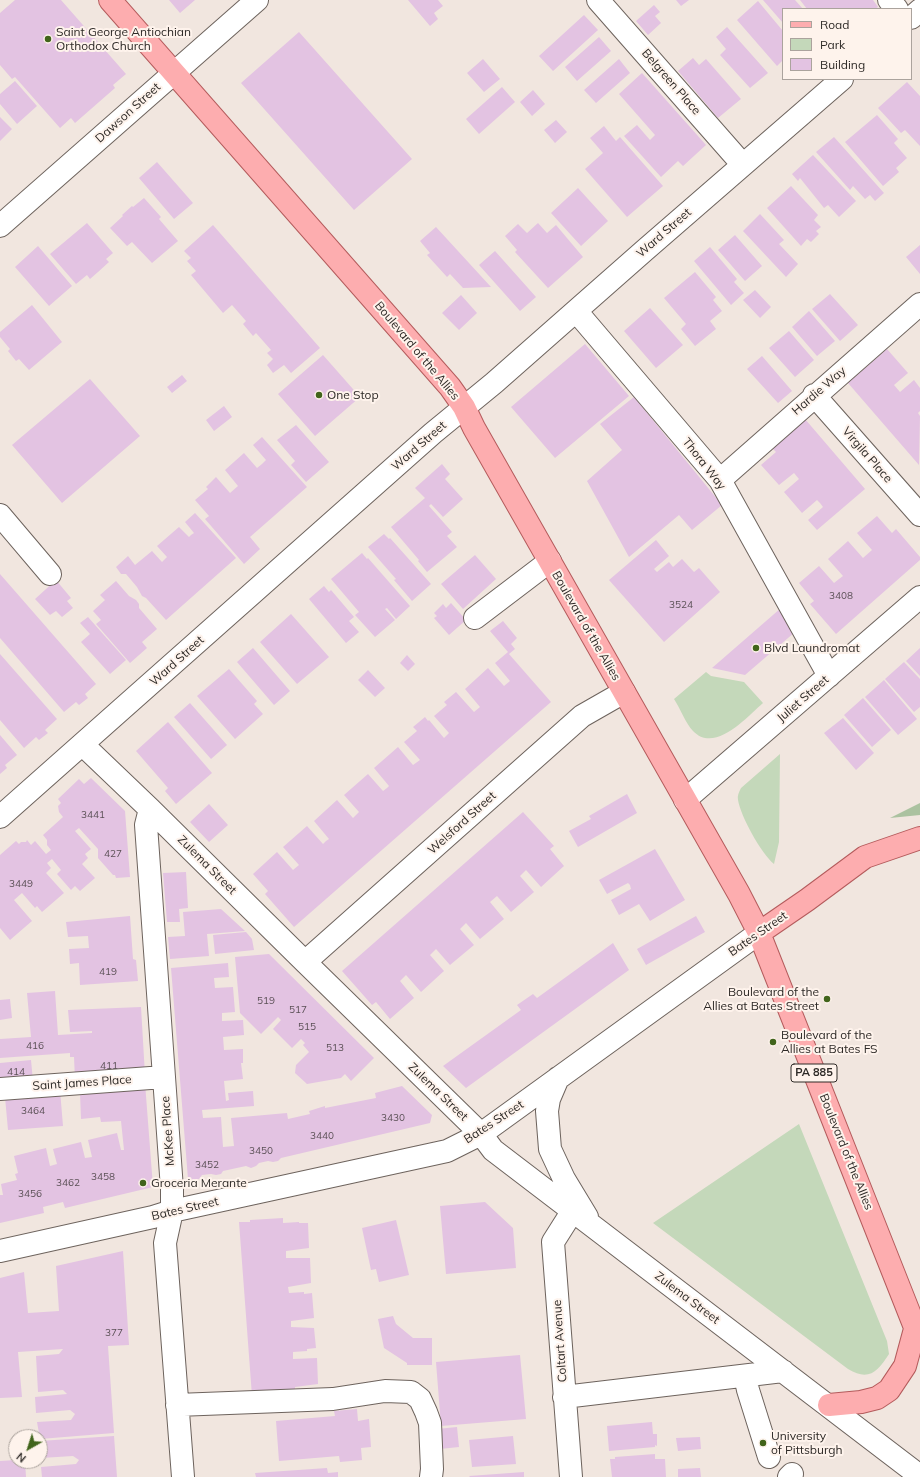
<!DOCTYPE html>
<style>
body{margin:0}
#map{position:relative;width:920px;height:1477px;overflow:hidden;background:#f1e6df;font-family:Mulish,sans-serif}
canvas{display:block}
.legend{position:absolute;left:782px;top:8px;width:130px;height:72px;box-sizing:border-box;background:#fef3ec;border:1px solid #aba39d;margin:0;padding:5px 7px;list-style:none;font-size:12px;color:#2e2a27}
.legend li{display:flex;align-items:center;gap:8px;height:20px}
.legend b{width:20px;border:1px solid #aba39d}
.north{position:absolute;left:8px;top:1429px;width:40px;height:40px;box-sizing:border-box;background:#fef3ec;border:1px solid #aba39d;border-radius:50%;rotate:219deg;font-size:11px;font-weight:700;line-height:16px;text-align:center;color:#2e2a27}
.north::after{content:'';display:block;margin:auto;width:14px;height:18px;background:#41641b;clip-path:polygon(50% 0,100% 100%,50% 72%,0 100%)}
</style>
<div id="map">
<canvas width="920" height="1477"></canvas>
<ul class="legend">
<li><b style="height:5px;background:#fdadaf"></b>Road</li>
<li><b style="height:11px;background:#c4d8ba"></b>Park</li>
<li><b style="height:11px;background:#e3c3e2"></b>Building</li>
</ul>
<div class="north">N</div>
</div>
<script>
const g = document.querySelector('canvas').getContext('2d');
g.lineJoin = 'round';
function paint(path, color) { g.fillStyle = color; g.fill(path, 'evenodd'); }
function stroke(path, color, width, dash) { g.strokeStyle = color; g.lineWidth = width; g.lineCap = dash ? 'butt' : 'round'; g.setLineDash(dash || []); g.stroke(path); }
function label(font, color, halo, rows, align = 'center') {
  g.font = font + ' Mulish,sans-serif'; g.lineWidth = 4; g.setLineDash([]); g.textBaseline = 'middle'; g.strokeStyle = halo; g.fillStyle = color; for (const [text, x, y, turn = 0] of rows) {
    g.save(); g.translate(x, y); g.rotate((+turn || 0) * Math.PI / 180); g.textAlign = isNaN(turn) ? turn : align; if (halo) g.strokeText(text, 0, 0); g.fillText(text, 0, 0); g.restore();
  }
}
const green = new Path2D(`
 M706,672L711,676L744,682L763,703C747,717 715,754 693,731C686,724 680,708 674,699Z
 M780,754L779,842L774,864C761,853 741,817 738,800C737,796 739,792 741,788Z
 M799,1124L887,1341L889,1354C878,1371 869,1382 848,1369L653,1223Z`);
const forest = new Path2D(`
 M920,803V815L890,818Z`);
const building = new Path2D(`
 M15,0H61L126,74L113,85L115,88L75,123L71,118L60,128L15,77L12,79L0,65V13Z
 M169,0H195L180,13Z
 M408,0H438L443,6L434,13L438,19L430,26Z
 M676,0H689L681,6Z
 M763,0H795L803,9H783V23Z
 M800,0H873L878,7L875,9H807Z
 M758,1L783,31V60L777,66L737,20Z
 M654,5L660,12L655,16L661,23L648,35L636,21Z
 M584,15L598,30L553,71L539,56Z
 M727,27L768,73L750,88L720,55L726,49L716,37Z
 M299,32L412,159L354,210L241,83Z
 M599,37L611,51L577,81L565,67Z
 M693,58L699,65L706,59L741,99L718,118L678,71Z
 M483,59L500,79L484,92L467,73Z
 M619,59L630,73L596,103L584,90Z
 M642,73L706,145L683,166L678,161L661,177L624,136L637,125L650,140L655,135L619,94Z
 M15,81L37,106L17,124L0,104V94Z
 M907,82L920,96V146L905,130L901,133L878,108Z
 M502,87L515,102L479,134L466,119Z
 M533,90L545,104L532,116L520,102Z
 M877,115L898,139L894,143L907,158L896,168L899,172L883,186L845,142Z
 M0,117L12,129L0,141Z
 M556,120L567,132L555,143L544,130Z
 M604,126L616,141L620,137L663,186L627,217L585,169L603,153L590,138Z
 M834,137L884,193L875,201L870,195L865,199L853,186L850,190L816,152Z
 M813,155L856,201L839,217L828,205L824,208L800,178L798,181L792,174Z
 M157,162L193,203L174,219L139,178Z
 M791,186L818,215L814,220L821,227L816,231L819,234L811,242L807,239L801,246L767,208Z
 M578,188L608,221L581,246L551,213Z
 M144,198L161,217L159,219L178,241L152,263L132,242L127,246L110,228L123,216L122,215L132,206L133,207Z
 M760,214L784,240L779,244L798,264L786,277L743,231Z
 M87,223L113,253L106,259L109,262L98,272L90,279L87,275L76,284L50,254Z
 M538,223L547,233L556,225L583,257L548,288L515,252L517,250L505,236L518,224L527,233Z
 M213,225L320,348L291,373L284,365L273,373L267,365L273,359L267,353L271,350L256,333L253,336L243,324L246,321L232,305L223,313L191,275L196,271L187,261L191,258L184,251Z
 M436,227L491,287L463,288L450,274L447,277L427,255L430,253L420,241Z
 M735,235L762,266L745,281L718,250Z
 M920,245V274L906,257Z
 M38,246L72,286L49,306L15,267Z
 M710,247L737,279L734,282L744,293L731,305L694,261Z
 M495,251L536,297L520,311L479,265Z
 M695,272L716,297L713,300L722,311L710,321L716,329L695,346L681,329L686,324L664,298Z
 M755,290L771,307L760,318L743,300Z
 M830,294L858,325L840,341L812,309Z
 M461,295L477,313L459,330L442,313Z
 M32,305L62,342L29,370L19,359L16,361L8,351L10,349L0,337V332Z
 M650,308L683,345L656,368L624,331Z
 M809,311L835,341L817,356L792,327Z
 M789,331L814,360L795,377L769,348Z
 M585,344L629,396L555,458L511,407Z
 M887,349L908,373L894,385L900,392L914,380L920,388V411L918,413L920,416L919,465L848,383Z
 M323,355L360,397L315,436L278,394Z
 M762,356L792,391L778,403L747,369Z
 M182,375L187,381L172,393L167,387Z
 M90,379L140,436L62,503L12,445Z
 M634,397L722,505L692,530L679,515L629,557L587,481L622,450L600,424Z
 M224,406L232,417L214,431L206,420Z
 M805,419L865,489L817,530L808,520L823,507L820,503L817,500L802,513L784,492L799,479L794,473L779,485L761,465L776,452L772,448Z
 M296,425L329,462L306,482L291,465L295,461L277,440Z
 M262,437L307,487L250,537L260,549L244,564L205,519L209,516L195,500L208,489L206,487L216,477L230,493L238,486L225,470L244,453L257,468L262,464L266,460L253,445Z
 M442,464L450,474L445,479L463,499L443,517L431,504L429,506L452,532L447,536L457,547L427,572L418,561L419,560L391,527L425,498L415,488Z
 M195,513L236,558L166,620L146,598L142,596L137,587L126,574H121L116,567L128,556L135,565L152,551L162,562L167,557L157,546L179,527L189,537L191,535L194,533L185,522Z
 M877,516L892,533L896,529L920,557V560L836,634L810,604L814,601L799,583L819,566L834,583L839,579L843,576L828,559L848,541L863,558L872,550L857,533Z
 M384,534L389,539L390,538L431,584L412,601L394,580L396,579L368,547Z
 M656,540L669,556L654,569L657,572L669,562L673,567L682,559L694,572L699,568L720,592L664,642L609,580Z
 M362,553L367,559L368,558L410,606L396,619L387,608L385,609L395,620L375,637L355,615L359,612L331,579Z
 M475,555L496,579L463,609L441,584Z
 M0,574L96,684L85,694L88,698L79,705L76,702L64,712L0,638Z
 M56,580L71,598L67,601L73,608L62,617L56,611L50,615L35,599Z
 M116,581L129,596L136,600L139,604V608L157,629L142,642L147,648L130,663L96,624L101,620L93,611L105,600L100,595Z
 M324,586L329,592L331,590L354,617L349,621L359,632L346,643L309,599Z
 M451,603L466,620L449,635L434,618L437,616L434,613L443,604L446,608Z
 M781,608L795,632L745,675L712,668Z
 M291,614L329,657L297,684L260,642Z
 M88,617L126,660L110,674L81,642L90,634L80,623Z
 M503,621L517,638L511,644L515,649L509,654L551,702L294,927L265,894L268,891L253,874L277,852L293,870L299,865L283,847L307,826L323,844L326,841L329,839L314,821L337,800L353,818L359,812L344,795L368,774L383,791L387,788L389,786L374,768L398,747L413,765L420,760L404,742L417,731L413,727L425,717L428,721L429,720L444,738L449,733L434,716L447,705L444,702L456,692L474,712L480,707L465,689L488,668L504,686L510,681L495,663L508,652L490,631Z
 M253,648L290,691L274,705L237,662Z
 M920,648V676L906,661Z
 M0,654L57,719L45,730L48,733L39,740L36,737L24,748L0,720Z
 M407,655L415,664L408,671L400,663Z
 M904,662L920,679V707L914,712L885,679Z
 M229,669L257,701L254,704L263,714L235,739L197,696Z
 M368,670L385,688L375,697L358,680Z
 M884,680L917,719L898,735L865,697Z
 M863,698L891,730L872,747L844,715Z
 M190,703L227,745L211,759L174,717Z
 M843,718L874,753L856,770L824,733Z
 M168,722L212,773L176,804L165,791L168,788L136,751Z
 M0,735L17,755L5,765L7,768L0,774Z
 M91,778L125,811L130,877L116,878L115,875H113L98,858V849L79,828L75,831L91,849L85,854L88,858L82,864L95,878L80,891L75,886L71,890L57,874L61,870L52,859L47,863L51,868L46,873L64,893L42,912L37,906L35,908L22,893L14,900L32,921L10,940L0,928V855L16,841L19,844L21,842H26L27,840L31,845L35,841L46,854L51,850L47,845V840L43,835L63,817L59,812L58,806L61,803L58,799L79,779L84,784Z
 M627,794L637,813L578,847L569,831L591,819L589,816Z
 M209,804L228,825L209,842L190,822Z
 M523,812L554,846L550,849L564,866L541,887L526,870L520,876L534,892L511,912L497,896L490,902L504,919L480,939L466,923L460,929L474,945L450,965L436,949L430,955L444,971L421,992L406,975L400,981L414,998L390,1019L376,1002L372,1005L342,971Z
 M655,849L685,900L650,921L639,904L619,915L611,900L631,889L630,885L628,883L607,894L599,880Z
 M186,872L188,908L179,909L180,922H167L163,873Z
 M221,909L245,931L207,934L209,956L170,959L168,937L185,936L183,912Z
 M130,916L133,959L136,960L138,981L80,985L79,963L70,964L69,949L89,948L88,936L68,937L66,922Z
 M696,916L705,932L646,965L637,949Z
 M246,932L252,939L254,950L215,954L213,935Z
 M613,943L629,970L466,1088L443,1066L521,1010L517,1005L533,994L537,998Z
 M269,954L374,1058L351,1081L345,1074L341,1078L307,1084L295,1073L296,1065L309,1052L303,1045L305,1043L301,1039L292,1048L273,1029L281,1020L278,1017L261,1034L240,1013L235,957Z
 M228,963L229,977L214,978L215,988L233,987L235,1012L222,1013V1021L243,1020L244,1035L223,1037L224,1050L243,1049V1063H241L243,1079L224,1081L226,1101L229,1100L228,1093L253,1091L254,1106L202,1110L203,1118L221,1117L223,1147L234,1146L231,1118L287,1113L288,1119L310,1114L309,1111L325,1106V1108L376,1098L375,1093L402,1086L432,1115L430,1123L281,1158L278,1161L273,1162L268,1161L259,1163L256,1166L251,1168L246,1166L223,1171L221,1174L216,1175L211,1174L202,1175L199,1179L194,1181L188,1179L171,968Z
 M55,991L58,1035L92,1033V1031L70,1032L68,1010L141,1007L145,1075L75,1080L74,1057H70V1053L0,1058V1039L31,1037L27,993Z
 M10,999L12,1018L0,1020V1000Z
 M31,1060L33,1081L0,1084V1063Z
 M145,1083L153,1187L65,1208L63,1202L43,1207L44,1213L0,1223V1195H3L1,1184L17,1180L15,1174L18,1173L14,1156L46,1148L50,1166L57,1164L53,1149L81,1142L85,1158L92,1157L88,1140L117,1133L121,1150H124L121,1121L101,1122L100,1117L81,1119L80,1093Z
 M60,1090L63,1126L8,1130L5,1097Z
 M485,1202L513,1228L516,1268L446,1274L440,1206Z
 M283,1218V1223L299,1222V1223H308L309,1248L286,1251V1258H310L311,1283L288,1287L289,1293L304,1292V1294L312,1293L314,1318L291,1321V1327L314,1328L316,1348L307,1349V1351L293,1352V1359L317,1358L318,1384L295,1387V1393L252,1396L239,1222H250V1220Z
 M396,1220L409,1275L379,1282L376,1269L371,1270L362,1228Z
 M123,1251L129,1345L108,1346L114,1433L40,1439L37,1422L71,1420L75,1414L70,1410L36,1413L35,1397L67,1394L63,1390L38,1392L36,1356L59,1354L63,1349L18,1352L22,1397L0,1398V1278L24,1272L28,1313L59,1311L56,1266Z
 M393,1316L396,1324L413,1338H432V1365H407V1363L384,1348L378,1319Z
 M520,1355L526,1419L441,1426L436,1362Z
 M357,1409L358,1421L369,1419L371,1447L361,1448L362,1460L340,1462L339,1456L279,1461L276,1421L335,1416L334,1411Z
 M652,1422L653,1434H657V1446L655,1445V1447L609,1451L607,1426Z
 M457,1427L459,1447L440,1449L437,1429Z
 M114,1436L117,1477H42L41,1467L76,1464L79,1460L73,1456L41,1458L40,1441Z
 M513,1436L516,1464L472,1467L469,1440Z
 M700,1437L701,1449L678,1451L676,1438Z
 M655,1454V1459H665L666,1477H612L610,1459H615V1457Z
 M16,1460L25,1461L26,1477H0V1461Z
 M327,1468L328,1473L338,1472V1477H256L255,1473Z
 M700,1468L701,1477H678V1469Z
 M524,1472V1477H470L469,1476Z`);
const minor = new Path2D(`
 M598,0L743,165
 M889,0L897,9
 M911,18L920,10
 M0,226L257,0
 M576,311L720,480L829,676
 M814,395L920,515
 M720,480L920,304
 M0,515L50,574
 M475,618L550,561
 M83,745L150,809L305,962L481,1134L493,1150L920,1476
 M685,800L920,597
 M150,809L146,825L172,1189V1211L165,1243L183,1477
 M0,817L433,433L494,383L645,250L842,79
 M305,962L582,716L624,692
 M558,1078L549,1099L547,1111L550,1149L564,1179L587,1217
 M0,1089L164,1077
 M0,1251L153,1217L172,1211L447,1151L481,1134L759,933
 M745,1376L748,1390L769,1457
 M564,1397L783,1371
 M177,1405L333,1399L385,1391L411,1392L420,1399L426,1412L430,1423L432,1469L431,1477
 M571,1477L553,1242L572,1212
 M789,1477L792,1474`);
const major = new Path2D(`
 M110,0L450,387L464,407L474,428L739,894L759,933L920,1340
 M759,933L807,900L865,857L920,838
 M829,1405L861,1402L877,1398L889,1390L905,1366L915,1329`);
const markers = [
 [48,39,4,"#41641b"],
 [319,395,4,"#41641b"],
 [756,648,4,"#41641b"],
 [827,999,4,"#41641b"],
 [773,1042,4,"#41641b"],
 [143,1183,4,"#41641b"],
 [763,1443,4,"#41641b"]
];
const numberNames = [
 ["3408",841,596],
 ["3524",681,605],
 ["3441",93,815],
 ["427",113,854],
 ["3449",21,884],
 ["419",108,972],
 ["519",266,1001],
 ["517",298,1010],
 ["515",307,1027],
 ["416",35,1046],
 ["513",335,1048],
 ["411",109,1066],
 ["414",16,1072],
 ["3464",33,1111],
 ["3430",393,1118],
 ["3440",322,1136],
 ["3450",261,1151],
 ["3452",207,1165],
 ["3458",103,1177],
 ["3462",68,1183],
 ["3456",30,1194],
 ["377",114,1333]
];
const shields = [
 [814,1073,46]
];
const shieldNames = [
 ["PA 885",814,1073]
];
const poiNames = [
 ["Saint George Antiochian",56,32],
 ["Orthodox Church",56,46],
 ["One Stop",327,395],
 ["Blvd Laundromat",764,648],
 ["Boulevard of the",819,992,"right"],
 ["Allies at Bates Street",819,1006,"right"],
 ["Boulevard of the",781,1035],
 ["Allies at Bates FS",781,1049],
 ["Groceria Merante",151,1183],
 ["University",771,1436],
 ["of Pittsburgh",771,1450]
];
const streetNames = [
 ["Belgreen Place",671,82,49],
 ["Dawson Street",128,113,-42],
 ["Ward Street",664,233,-41],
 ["Boulevard of the Allies",417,351,50],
 ["Hardie Way",819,391,-41],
 ["Ward Street",419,446,-41],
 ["Virgila Place",867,455,49],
 ["Thora Way",704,464,52],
 ["Boulevard of the Allies",586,626,60],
 ["Ward Street",177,661,-42],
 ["Juliet Street",803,699,-41],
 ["Welsford Street",462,823,-42],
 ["Zulema Street",207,865,45],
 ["Bates Street",758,934,-35],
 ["Saint James Place",82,1083,-4],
 ["Zulema Street",438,1092,44],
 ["Bates Street",494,1122,-33],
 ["McKee Place",168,1131,-94],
 ["Boulevard of the Allies",846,1152,68],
 ["Bates Street",185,1209,-13],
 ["Zulema Street",687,1298,37],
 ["Coltart Avenue",560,1341,-94]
];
paint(green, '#c4d8ba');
paint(forest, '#abc2a0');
paint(building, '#e3c3e2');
stroke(minor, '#6d635d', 24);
stroke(major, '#b45b5c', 24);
stroke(minor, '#fff', 22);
stroke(major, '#fdadaf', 22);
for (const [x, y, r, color] of markers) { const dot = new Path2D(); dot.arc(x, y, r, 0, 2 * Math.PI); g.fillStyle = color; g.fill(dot); stroke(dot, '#fef3ec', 1.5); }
label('10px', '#5b5056', null, numberNames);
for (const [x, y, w] of shields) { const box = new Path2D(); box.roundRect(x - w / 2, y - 9, w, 18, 3); g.fillStyle = '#fef3ec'; g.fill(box); stroke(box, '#2e2a27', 1); }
label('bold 11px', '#2e2a27', null, shieldNames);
label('12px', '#2e2a27', '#fef3ec', poiNames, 'left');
label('12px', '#2e2a27', '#fef3ec', streetNames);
</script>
